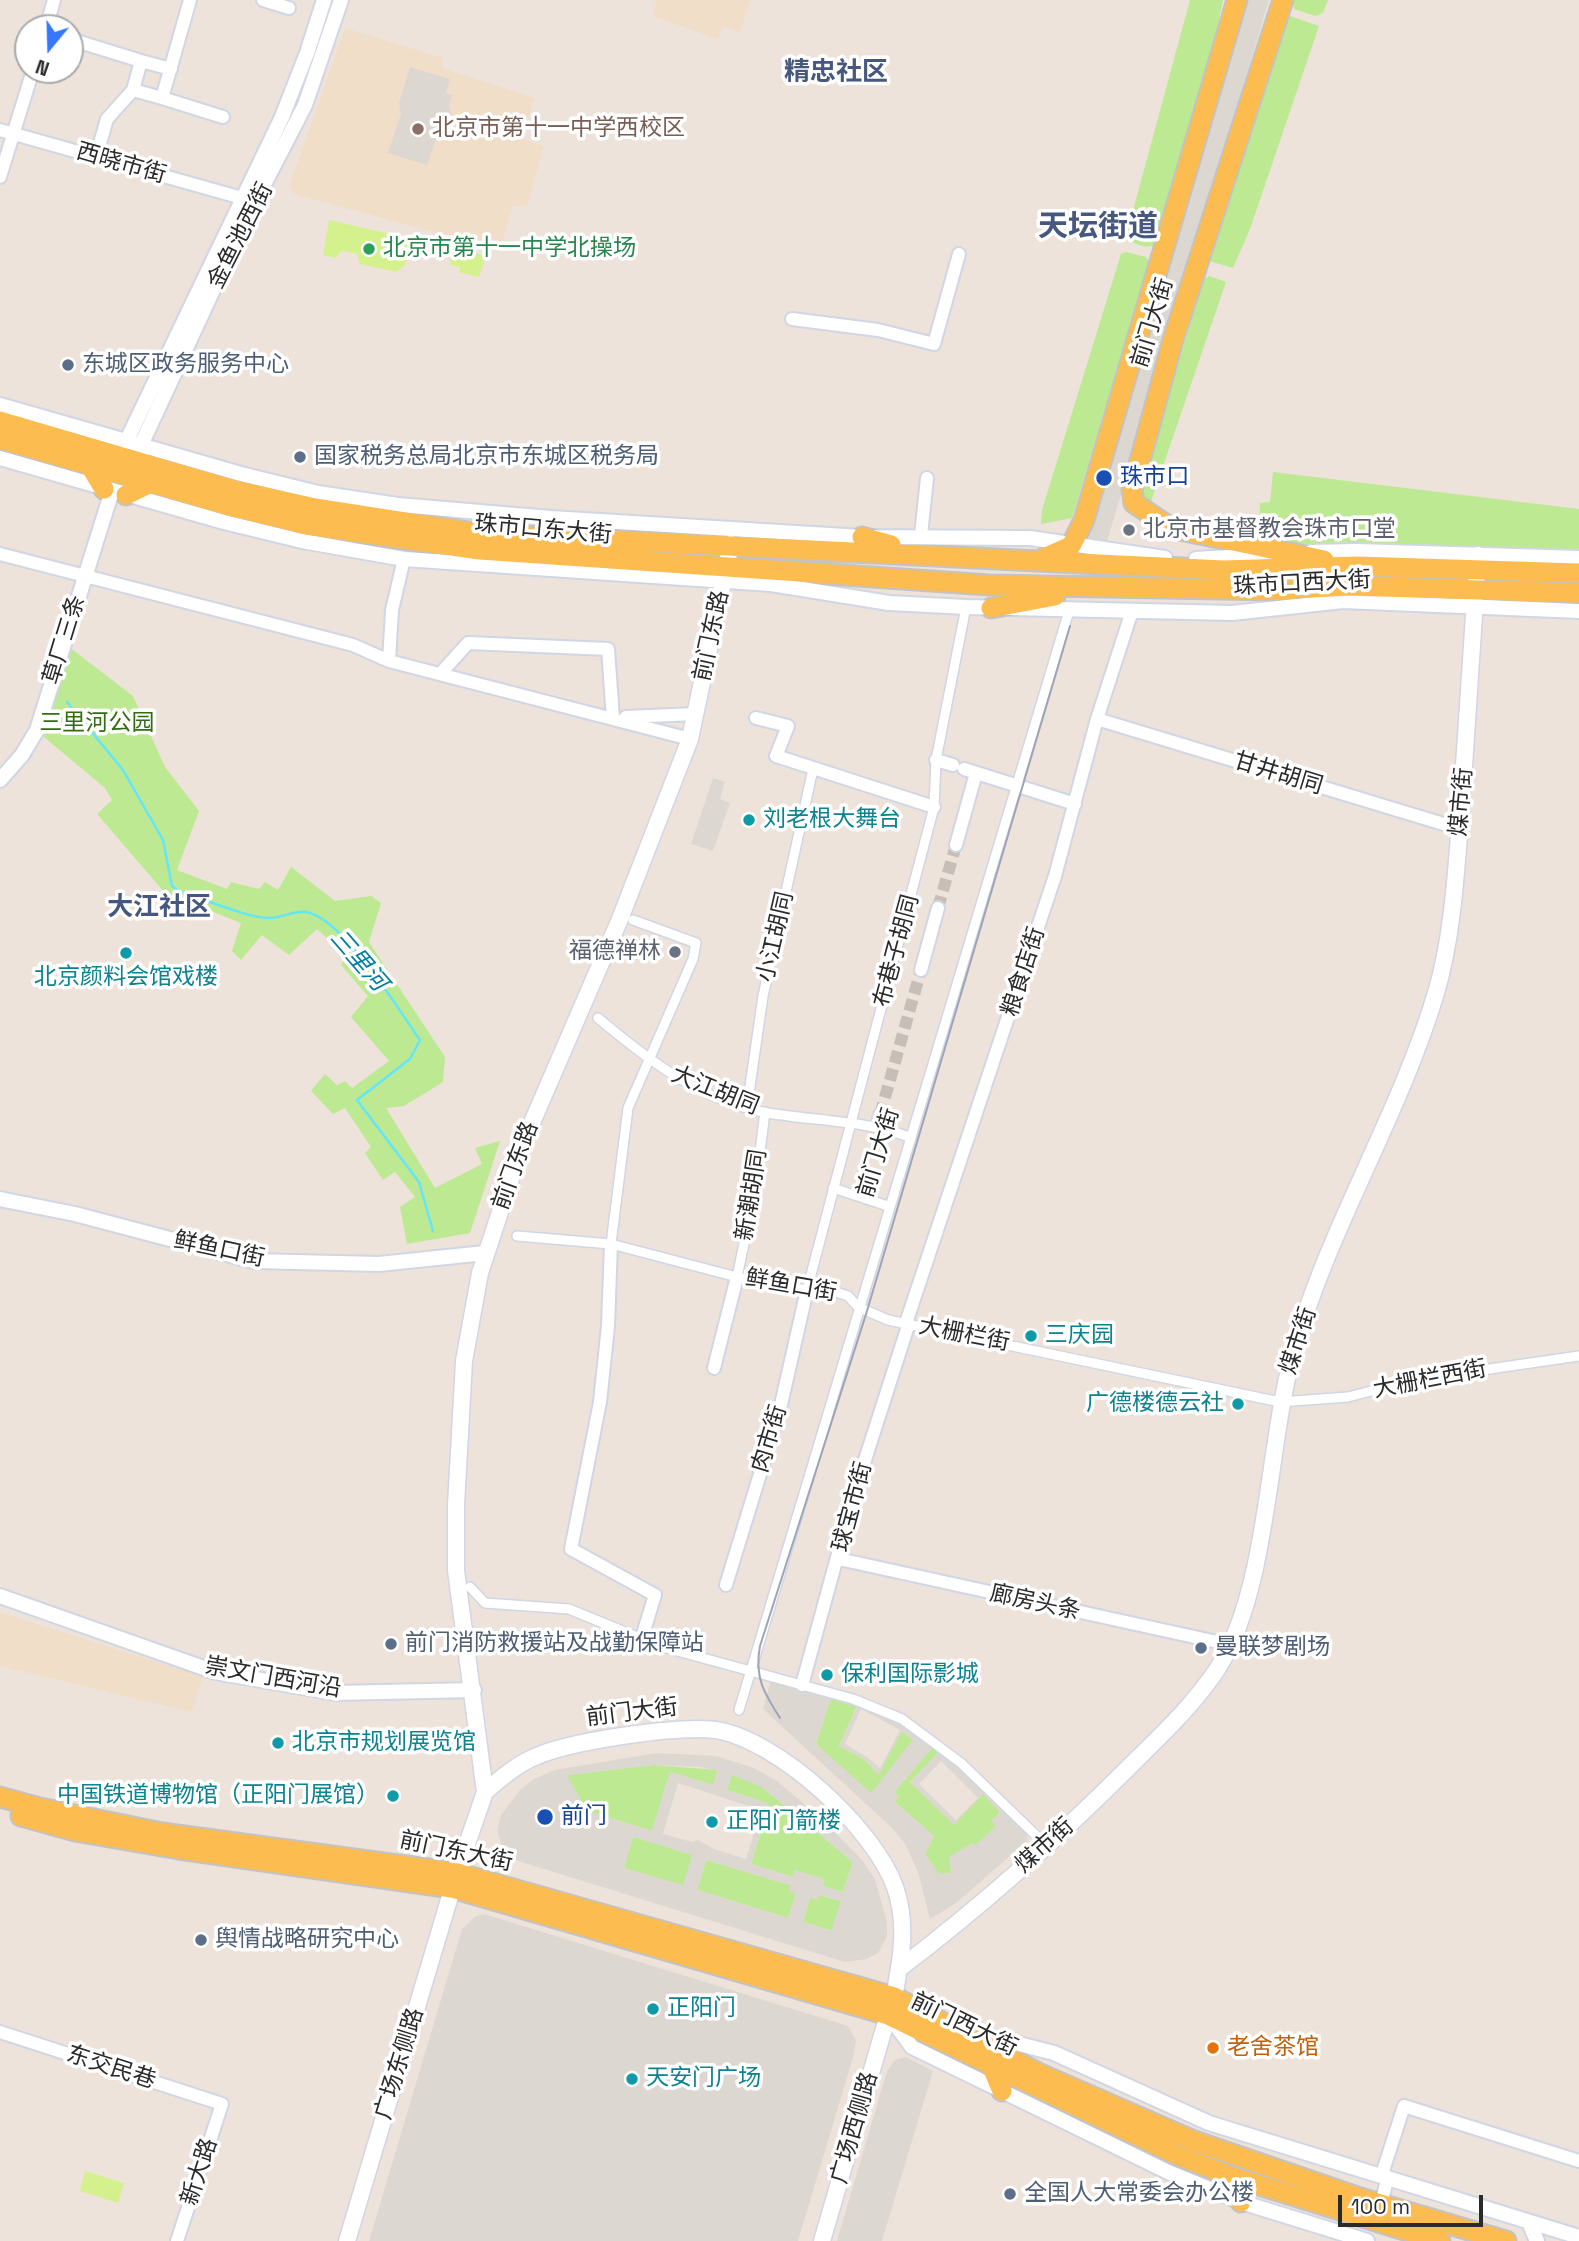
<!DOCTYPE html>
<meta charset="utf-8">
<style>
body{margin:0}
#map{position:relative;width:1579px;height:2241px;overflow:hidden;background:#ede3da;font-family:"Space Grotesk",sans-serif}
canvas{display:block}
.north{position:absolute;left:14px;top:14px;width:70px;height:70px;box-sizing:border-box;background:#fff;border:2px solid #aaa;border-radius:50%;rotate:199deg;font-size:19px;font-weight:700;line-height:28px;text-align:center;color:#2a2a2a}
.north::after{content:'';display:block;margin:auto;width:24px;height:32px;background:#3677ff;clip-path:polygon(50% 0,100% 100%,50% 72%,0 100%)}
.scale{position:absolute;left:1338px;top:2195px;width:145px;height:32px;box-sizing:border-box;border:4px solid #2a2a2a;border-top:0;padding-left:9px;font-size:21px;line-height:24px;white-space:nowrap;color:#2a2a2a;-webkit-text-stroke:5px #fff;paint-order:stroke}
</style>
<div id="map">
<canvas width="1579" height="2241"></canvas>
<div class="north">N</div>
<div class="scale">100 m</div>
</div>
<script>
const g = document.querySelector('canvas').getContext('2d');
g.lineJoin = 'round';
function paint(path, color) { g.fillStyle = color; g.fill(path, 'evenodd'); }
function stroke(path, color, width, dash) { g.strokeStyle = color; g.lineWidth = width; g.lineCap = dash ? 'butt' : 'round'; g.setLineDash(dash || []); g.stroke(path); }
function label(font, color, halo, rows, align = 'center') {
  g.font = font + ' "Space Grotesk","Noto Sans SC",sans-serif'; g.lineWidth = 7; g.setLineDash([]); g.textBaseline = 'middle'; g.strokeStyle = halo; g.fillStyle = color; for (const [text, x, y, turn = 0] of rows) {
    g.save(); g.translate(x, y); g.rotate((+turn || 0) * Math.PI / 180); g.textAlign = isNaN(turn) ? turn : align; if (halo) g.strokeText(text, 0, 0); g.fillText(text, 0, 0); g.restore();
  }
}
const education = new Path2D(`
 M657,0H751L740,32L723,26L718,39L652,16Z
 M345,28L443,58L442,68L534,98L522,139L544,146L527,207L513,204L500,250L294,194L289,187Z
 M0,1612L203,1677L192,1712L0,1666Z`);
const green = new Path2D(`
 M1190,0H1223L1210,63L1158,245L1146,247L1125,240Z
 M1293,0H1328L1323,13L1315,16L1294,9Z
 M1290,16L1319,26L1250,229L1233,268L1209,261L1284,21Z
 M1126,252L1146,257L1149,262L1072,518L1041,524L1042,510L1121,254Z
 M1209,276L1226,282L1149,507L1141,491L1144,475L1204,279Z
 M1273,472L1579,509V553L1259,543L1260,503L1270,502Z
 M69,647L133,696L165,767L199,811L177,870L227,889L231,882L259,889L265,882L278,890L291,867L335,901L371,896L381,903L369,942L445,1057L443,1082L404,1106L386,1108L435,1188L482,1164L475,1148L500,1141L470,1233L407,1244L400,1207L415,1197L395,1172L383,1180L365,1153L371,1147L345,1108L333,1114L311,1091L325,1074L337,1085L345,1081L352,1088L389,1061L351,1017L368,996L341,965L346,955L317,929L289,955L262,935L241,960L232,951L241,923L165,893L97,814L112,800L105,788L44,737Z
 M831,1698L857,1706L839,1746L864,1759L878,1774L902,1731L913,1740L871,1794L816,1744Z
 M932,1748L938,1753L910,1782L954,1824L983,1793L1000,1812L992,1821L996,1826L951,1873H938L925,1854L934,1836L895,1802L894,1792Z
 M654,1765L718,1770L713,1785L670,1772L652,1831L587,1811L566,1775Z
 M732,1774L762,1787L853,1862L843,1892L822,1886L824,1880L795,1871L793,1877L751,1864L769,1804L727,1790Z
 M633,1836L693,1855L683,1886L624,1868Z
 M706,1860L790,1885L796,1893L788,1918L697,1890Z
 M819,1895L841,1901L832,1931L803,1922L810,1898Z`);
const pitch = new Path2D(`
 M329,220L486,256L479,277L459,272L460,267L450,265L451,254L420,246L409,251L405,265L396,272L360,264L357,254L341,251L336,258L323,255Z
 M85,2171L124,2183L118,2203L80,2191Z`);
const plaza = new Path2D(`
 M1246,0H1269L1105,548L1082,541Z
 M410,67L450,79L446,93L452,95L449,105L451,115L441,125L427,165L388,153L401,114L399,103Z
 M713,778L725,782L720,799L730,803L713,851L691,844Z
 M771,1680L850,1702L900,1721L960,1766L1028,1834L1027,1841L955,1904L930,1919L918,1872L905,1844L892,1828L763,1709ZM831,1699L857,1707L839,1746L864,1759L879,1775L902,1731L913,1740L871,1793L816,1744ZM861,1709L900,1730L880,1768L867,1757L845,1744ZM932,1748L938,1753L910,1782L954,1825L983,1794L1000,1813L991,1821L996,1827L975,1845L972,1843L949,1857L951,1873H938L925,1854L934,1836L895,1802L899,1796L894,1792ZM941,1761L978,1798L956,1820L919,1784Z
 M656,1753L716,1756L754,1768L777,1781L825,1822L862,1860L875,1879L887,1922V1936L878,1953L867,1959L845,1962L505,1857L497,1830L501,1815L520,1790L534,1779L555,1770ZM654,1765L701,1767L718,1771L713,1785L670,1772L652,1831L587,1811L567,1775ZM732,1775L762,1787L853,1862L843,1892L823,1886L824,1879L795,1870L793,1877L751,1864L769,1804L727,1790ZM678,1783L761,1810L746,1859L714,1849L698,1840L692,1842L663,1834ZM633,1837L692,1855L683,1885L624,1868ZM706,1860L790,1885L789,1891L796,1894L788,1918L697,1890ZM820,1895L841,1901L831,1931L803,1922L810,1898L818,1900Z
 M484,1914L848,2026L856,2041L854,2054L798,2241H369L462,1929L476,1916Z
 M906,2057L933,2071L882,2241H837L887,2071L895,2060Z`);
const stream = new Path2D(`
 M67,702L123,770L163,840L172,886L180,892C202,898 248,918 268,918C280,919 294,910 306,912C343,918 398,1009 420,1040L410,1059L357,1100L419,1182L433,1231`);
const minorTunnel = new Path2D(`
 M938,908L956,845
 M880,1115L921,970`);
const pedestrian = new Path2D(`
 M598,1018C648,1060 701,1101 768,1113C815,1121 864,1120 909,1137
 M747,1107L763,996L813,769
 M833,1188L888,1206
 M517,1236L611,1244L737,1277L807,1290L821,1287L848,1296L858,1307L888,1320L1280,1402L1348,1397L1414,1380L1579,1356
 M611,1244L628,1108L693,959L696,943L633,920
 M737,1277L755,1191L765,1112
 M807,1290L934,807L936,760L966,607
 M470,1587L485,1603L569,1609L659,1646L853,1699L902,1719L961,1763L1046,1845
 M739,1710L1069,611`);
const minor = new Path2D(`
 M263,0L289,8
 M46,28L54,0
 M70,39L141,61
 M171,69L141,61L133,90L162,98L190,0
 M162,98L223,117
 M0,130L242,198
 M96,157L107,119L133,90
 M0,177L33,70
 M792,319L878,330L934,344L959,254
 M921,535L927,478
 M0,554L353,645L389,661L690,739
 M389,661L392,610L404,559
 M440,674L468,643L608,649L613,718
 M626,717L695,714
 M756,718L788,726L776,756L934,807
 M1097,719L1460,829
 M936,760L953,765
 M964,769L1075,804
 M956,845L976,773
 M921,970L938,908
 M877,1126L880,1115
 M611,1244L608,1326L600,1402L571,1549L655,1595L642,1637
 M714,1368L737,1277
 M839,1559L1231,1645
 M726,1585L780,1409L807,1290
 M802,1685L856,1488L907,1329L906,1323L1055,876L1097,719L1132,611
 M0,2032L222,2104L177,2241
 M1381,2204L1387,2180L1383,2171L1404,2106L1579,2161`);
const tertiary = new Path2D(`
 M0,405L241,474L318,493L398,505L551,518L862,537L1030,538L1165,558
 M120,446L127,440L282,117L307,53L324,0
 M141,452V445L245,221L305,105L341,0
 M0,458L224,522L302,541L404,559L771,584L889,603L966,607L1232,613L1343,601L1579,611
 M1311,552L1356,551L1579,558
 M1196,559L1277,554
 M0,780L22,755L37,730L112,491
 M0,1199L75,1214L253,1261L379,1264L485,1253
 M0,1596L215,1672L335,1693L474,1690
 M889,2016L912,2047L1168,2172L1241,2202L1367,2241
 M972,2032L1054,2053L1209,2123L1579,2237
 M1529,2222L1537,2241`);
const secondary = new Path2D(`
 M485,1792C501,1778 517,1764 537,1756C572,1741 678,1725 716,1730C778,1740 874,1828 895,1887C908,1923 901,1960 894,1997
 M899,1969C979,1908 1056,1840 1127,1769C1160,1736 1193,1706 1218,1668C1268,1589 1267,1451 1292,1358C1325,1234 1399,1117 1436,993C1453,935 1456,871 1461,811C1467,726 1473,641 1478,555
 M347,2241L457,1873L485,1792L456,1570V1505L464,1361L480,1273L521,1148L620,919L690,739L731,544
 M822,2241L888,2015`);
const primary = new Path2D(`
 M1283,0L1173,340L1132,490L1134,503L1171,528L1324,560
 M0,421L235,490L315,508L482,534L1223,570L1357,566L1579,573
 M0,439L229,506L307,525L480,550L989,585L1278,590L1348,586L1579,593
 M89,464L104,489
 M126,495L151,483
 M862,537L891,545
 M1044,558L1071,546L1084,520L1237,0
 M991,608L1055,596
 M0,1797L40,1808L162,1833L457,1873L894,1997L1038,2073L1194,2141L1357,2197L1506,2241
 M21,1816L75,1831L179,1849L452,1888L888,2015L1177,2155L1230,2176L1440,2241
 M991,2065L1002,2091
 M1230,2176L1241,2202`);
const tram = new Path2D(`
 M780,1718C764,1693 754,1677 760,1646L867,1311L1070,626`);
const markers = [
 [418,129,7,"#8d6e63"],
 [369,249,7,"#2e9e5b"],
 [68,365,7,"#5c6f8a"],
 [300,457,7,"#5c6f8a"],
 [1104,478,9,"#1a4fb4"],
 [1129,530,7,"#6b7280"],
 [749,820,7,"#0f9aa8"],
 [675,952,7,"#6b7280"],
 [126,953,7,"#0f9aa8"],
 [1031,1336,7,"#0f9aa8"],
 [1238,1404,7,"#0f9aa8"],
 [391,1644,7,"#5c6f8a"],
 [1201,1648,7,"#5c6f8a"],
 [827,1675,7,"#0f9aa8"],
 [278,1743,7,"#0f9aa8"],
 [393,1796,7,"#0f9aa8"],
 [545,1817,9,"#1a4fb4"],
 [712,1822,7,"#0f9aa8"],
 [201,1940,7,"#5c6f8a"],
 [653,2009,7,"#0f9aa8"],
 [1213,2048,7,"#e8710a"],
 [632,2079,7,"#0f9aa8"],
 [1010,2194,7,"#5c6f8a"]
];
const educationNames = [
 ["北京市第十一中学西校区",432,129]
];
const streetNames = [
 ["西晓市街",121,164,16],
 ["金鱼池西街",241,236,-63],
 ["前门大街",1153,323,-73],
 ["珠市口东大街",543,530,5],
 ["珠市口西大街",1302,584,-3],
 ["前门东路",712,636,-78],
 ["草厂三条",65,640,-73],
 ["甘井胡同",1278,774,17],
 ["煤市街",1462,802,-85],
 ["小江胡同",776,937,-77],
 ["布巷子胡同",897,951,-75],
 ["粮食店街",1024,972,-72],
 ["大江胡同",715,1091,22],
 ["前门大街",879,1153,-73],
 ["前门东路",516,1166,-70],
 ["新潮胡同",752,1195,-81],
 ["鲜鱼口街",219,1250,12],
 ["鲜鱼口街",791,1286,10],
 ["大栅栏街",964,1335,11],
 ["煤市街",1299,1341,-72],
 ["大栅栏西街",1430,1380,-11],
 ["肉市街",770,1439,-73],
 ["球宝市街",853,1507,-75],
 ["廊房头条",1035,1603,12],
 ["崇文门西河沿",273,1678,10],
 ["前门大街",632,1713,-7],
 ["煤市街",1045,1846,-42],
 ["前门东大街",456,1852,12],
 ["前门西大街",964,2025,26],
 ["广场东侧路",400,2064,-73],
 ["东交民巷",111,2068,18],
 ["广场西侧路",855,2128,-74],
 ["新大路",200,2172,-72]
];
const leisureNames = [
 ["北京市第十一中学北操场",383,249]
];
const serviceNames = [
 ["东城区政务服务中心",82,365],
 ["国家税务总局北京市东城区税务局",314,457],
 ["前门消防救援站及战勤保障站",405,1644],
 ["曼联梦剧场",1215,1648],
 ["舆情战略研究中心",215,1940],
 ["全国人大常委会办公楼",1024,2194]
];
const transitNames = [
 ["珠市口",1120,478],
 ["前门",561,1817]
];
const worshipNames = [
 ["北京市基督教会珠市口堂",1143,530],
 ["福德禅林",661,952,"right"]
];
const parkNames = [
 ["三里河公园",97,724]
];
const cultureNames = [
 ["刘老根大舞台",763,820],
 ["北京颜料会馆戏楼",126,978,"center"],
 ["三庆园",1045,1336],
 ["广德楼德云社",1224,1404,"right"],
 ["保利国际影城",841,1675],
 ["北京市规划展览馆",292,1743],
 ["中国铁道博物馆（正阳门展馆）",379,1796,"right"],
 ["正阳门箭楼",726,1822],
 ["正阳门",667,2009],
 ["天安门广场",646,2079]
];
const foodNames = [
 ["老舍茶馆",1227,2048]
];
const waterNames = [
 ["三里河",358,961,49]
];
const quarterNames = [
 ["精忠社区",836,73],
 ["大江社区",159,908]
];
const districtNames = [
 ["天坛街道",1098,228]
];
paint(education, '#f1dec8');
paint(green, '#bce992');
paint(pitch, '#d5f18d');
paint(plaza, '#ddd7d2');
stroke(stream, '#64e6f9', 2.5);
stroke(minorTunnel, '#c6beb7', 12, [12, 6]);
stroke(pedestrian, '#d0d6e4', 12);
stroke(minor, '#d0d6e4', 16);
stroke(tertiary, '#d0d6e4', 18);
stroke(secondary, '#d0d6e4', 19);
stroke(primary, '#c3c3c3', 23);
stroke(pedestrian, '#fff', 9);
stroke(minor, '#fff', 12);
stroke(tertiary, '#fff', 14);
stroke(secondary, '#fff', 16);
stroke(primary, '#fdbc50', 19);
stroke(tram, '#9da4b6', 2);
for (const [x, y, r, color] of markers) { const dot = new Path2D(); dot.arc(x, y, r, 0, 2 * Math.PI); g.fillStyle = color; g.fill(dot); stroke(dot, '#fff', 2.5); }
label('23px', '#785e54', '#fff', educationNames, 'left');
label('23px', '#2a2a2a', '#fff', streetNames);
label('23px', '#27864d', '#fff', leisureNames, 'left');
label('23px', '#4e5e75', '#fff', serviceNames, 'left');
label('23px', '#164399', '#fff', transitNames, 'left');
label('23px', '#5b616d', '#fff', worshipNames, 'left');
label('23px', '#336d13', '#fff', parkNames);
label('23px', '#0d838f', '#fff', cultureNames, 'left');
label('23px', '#c56008', '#fff', foodNames, 'left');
label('italic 24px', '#027f9f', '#fff', waterNames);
label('bold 26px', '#46587f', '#fff', quarterNames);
label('bold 30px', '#46587f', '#fff', districtNames);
</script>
